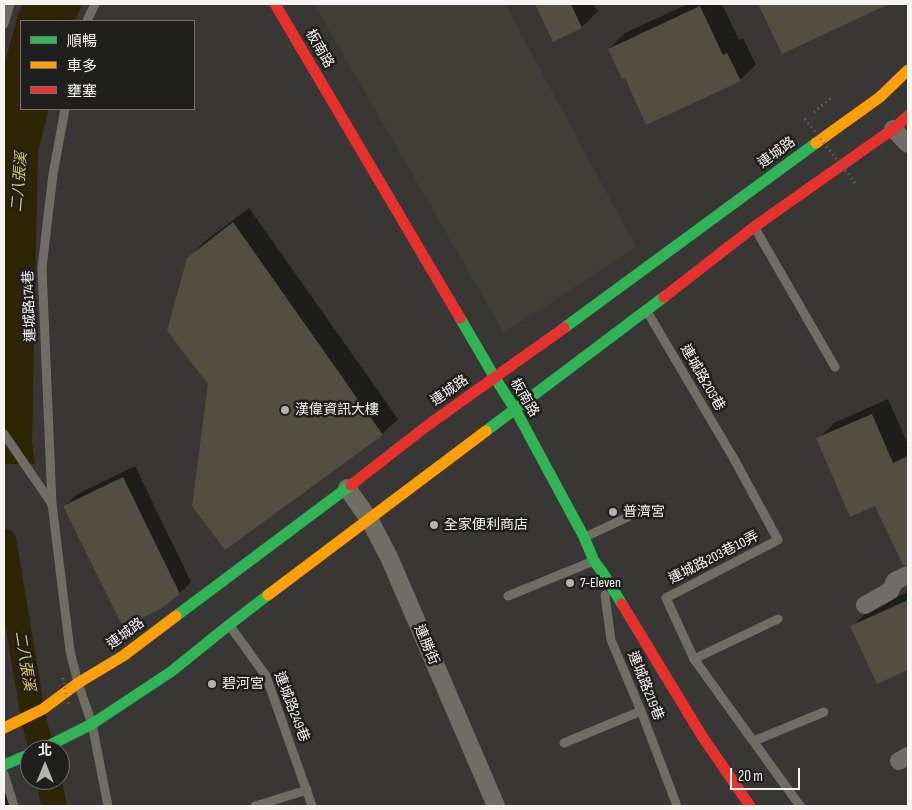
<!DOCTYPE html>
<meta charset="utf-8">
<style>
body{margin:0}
#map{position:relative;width:912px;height:810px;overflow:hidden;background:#383735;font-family:"Sofia Sans Condensed","Noto Sans TC",sans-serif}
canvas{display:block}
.frame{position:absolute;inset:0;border:5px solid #f5f4f2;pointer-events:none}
.legend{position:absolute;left:20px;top:20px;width:175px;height:90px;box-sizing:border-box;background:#1f1f1d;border:1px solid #757472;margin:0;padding:6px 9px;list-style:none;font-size:15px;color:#f5f4f2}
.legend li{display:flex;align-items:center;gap:10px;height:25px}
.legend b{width:25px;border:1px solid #757472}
.north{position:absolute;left:20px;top:740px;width:50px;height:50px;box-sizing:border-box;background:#1f1f1d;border:1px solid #757472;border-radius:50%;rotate:0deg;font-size:14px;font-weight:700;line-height:20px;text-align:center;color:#f5f4f2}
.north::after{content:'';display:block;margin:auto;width:18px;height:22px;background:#b3b2b0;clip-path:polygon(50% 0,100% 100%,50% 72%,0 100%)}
.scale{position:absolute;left:730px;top:768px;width:70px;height:22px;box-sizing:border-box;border:2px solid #f5f4f2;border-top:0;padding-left:6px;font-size:15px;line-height:18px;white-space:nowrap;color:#f5f4f2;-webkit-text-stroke:4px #1f1f1d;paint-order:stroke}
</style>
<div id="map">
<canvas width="912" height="810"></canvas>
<div class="frame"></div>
<ul class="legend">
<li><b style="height:6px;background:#30b455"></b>順暢</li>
<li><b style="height:6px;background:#ff9f0a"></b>車多</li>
<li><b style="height:6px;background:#e5322d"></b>壅塞</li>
</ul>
<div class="north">北</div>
<div class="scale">20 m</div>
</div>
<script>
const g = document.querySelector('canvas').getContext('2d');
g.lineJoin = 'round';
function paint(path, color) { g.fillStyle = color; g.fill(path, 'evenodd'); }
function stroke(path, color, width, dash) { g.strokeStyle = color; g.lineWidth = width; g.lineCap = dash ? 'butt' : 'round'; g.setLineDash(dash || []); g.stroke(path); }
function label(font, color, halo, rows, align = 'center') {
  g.font = font + ' "Sofia Sans Condensed","Noto Sans TC",sans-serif'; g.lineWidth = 5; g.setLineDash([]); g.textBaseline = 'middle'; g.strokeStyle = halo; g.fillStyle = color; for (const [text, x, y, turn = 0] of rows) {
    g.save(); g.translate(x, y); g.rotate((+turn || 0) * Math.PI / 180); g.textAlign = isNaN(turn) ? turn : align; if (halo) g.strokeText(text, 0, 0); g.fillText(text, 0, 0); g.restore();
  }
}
const built = new Path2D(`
 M314,4H505L636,247L504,333Z`);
const water = new Path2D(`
 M23,4H82L75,21H21V109H49L38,151L32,442L35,464H4V66L18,15Z`);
const shadow = new Path2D(`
 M536,4H594L598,11L582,27L553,40Z
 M688,4H722L739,40L743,38L756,65L740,80L625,76L609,49L625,33Z
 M759,4H886L782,53Z
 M249,208L398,419L382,434L209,384L188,259L204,242Z
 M888,399L908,445V549L899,553L876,504L818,439L834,423Z
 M135,466L191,582L180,593L65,506L76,495Z
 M908,592V668L878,682L852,627L868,611Z
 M10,788L15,806H4V790Z`);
const canal = new Path2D(`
 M4,541L34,721L42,750
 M49,780L54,806`);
const building = new Path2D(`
 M535,4H571L582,28L553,42Z
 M758,4H889L782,54Z
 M700,6L723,55L727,53L741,81L646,125L625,78L622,79L608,49Z
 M233,222L383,435L225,550L192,506L208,384L167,331L187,258Z
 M872,414L893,463L908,456V564L903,565L875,506L850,517L816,438Z
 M123,477L180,594L162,608L123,627L63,506Z
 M908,600V670L877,684L850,626Z`);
const path = new Path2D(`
 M814,112L831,98`);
const lane = new Path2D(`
 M87,21L95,4
 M4,24L10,4
 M65,109L53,174L42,268L52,504L70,651L78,683L92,724L108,806
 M756,230L835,367
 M648,313L734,459L778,540L666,598L694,659L800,806
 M585,537L628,517
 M605,595L611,640L641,711L677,806
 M508,596L591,562
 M230,626L266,676L312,806
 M694,659L778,619
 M754,741L824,712
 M564,743L641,711
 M4,774L14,806
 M255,806L307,790`);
const street = new Path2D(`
 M893,129L908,144
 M347,488L369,519L389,557L496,806
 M865,605L890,591L895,581L908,575
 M899,761L908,756`);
const fast = new Path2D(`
 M460,318L495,378L515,409L584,537L594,561L603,573L622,604
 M564,328L816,143
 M486,431L664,297
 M176,616L351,485
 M40,750L92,724L172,671L229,625L268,595
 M4,765L30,754`);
const slow = new Path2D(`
 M816,143L880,97L908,70
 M268,595L486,431
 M4,728L43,709L78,683L123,656L176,616`);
const jam = new Path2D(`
 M275,4L460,318
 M664,297L754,227L893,129L908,116
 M351,485L428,425L564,328
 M622,604L702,736L750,806`);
const pathBridge = new Path2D(`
 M805,119L855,183
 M63,678L69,707`);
const laneBridge = new Path2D(`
 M4,434L52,504`);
const markers = [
 [285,410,5,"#b3b2b0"],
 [613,512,5,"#b3b2b0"],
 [434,525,5,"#b3b2b0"],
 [570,583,5,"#b3b2b0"],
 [212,684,5,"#b3b2b0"]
];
const streetNames = [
 ["板南路",319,49,60],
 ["連城路",777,153,-36],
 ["連城路174巷",30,306,-92],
 ["連城路203巷",702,378,60],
 ["連城路",450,391,-35],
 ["板南路",524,398,59],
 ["連城路203巷10弄",714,558,-27],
 ["連城路",126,634,-36],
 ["連勝街",426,645,67],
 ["連城路219巷",645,686,68],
 ["連城路249巷",291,707,69]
];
const poiNames = [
 ["漢偉資訊大樓",295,410],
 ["普濟宮",623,512],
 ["全家便利商店",444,525],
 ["7-Eleven",580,583],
 ["碧河宮",222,684]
];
const waterNames = [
 ["二八張溪",20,182,-85],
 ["二八張溪",24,661,81]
];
paint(built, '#413e35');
paint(water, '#2e2505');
paint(shadow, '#0007');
stroke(canal, '#2e2505', 25);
paint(building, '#524e40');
stroke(path, '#6e6c65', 3, [1, 4]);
stroke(lane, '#706d65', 9);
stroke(street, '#706d65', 18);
stroke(fast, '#30b455', 11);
stroke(slow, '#ff9f0a', 11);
stroke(jam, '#e5322d', 11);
stroke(pathBridge, '#6e6c65', 3, [1, 4]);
stroke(laneBridge, '#706d65', 9);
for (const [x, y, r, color] of markers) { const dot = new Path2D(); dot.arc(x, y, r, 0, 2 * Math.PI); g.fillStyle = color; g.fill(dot); stroke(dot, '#1f1f1d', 2); }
label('14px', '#f5f4f2', '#1f1f1d', streetNames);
label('14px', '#f5f4f2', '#1f1f1d', poiNames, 'left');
label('italic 15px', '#e0c567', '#1f1f1d', waterNames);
</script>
